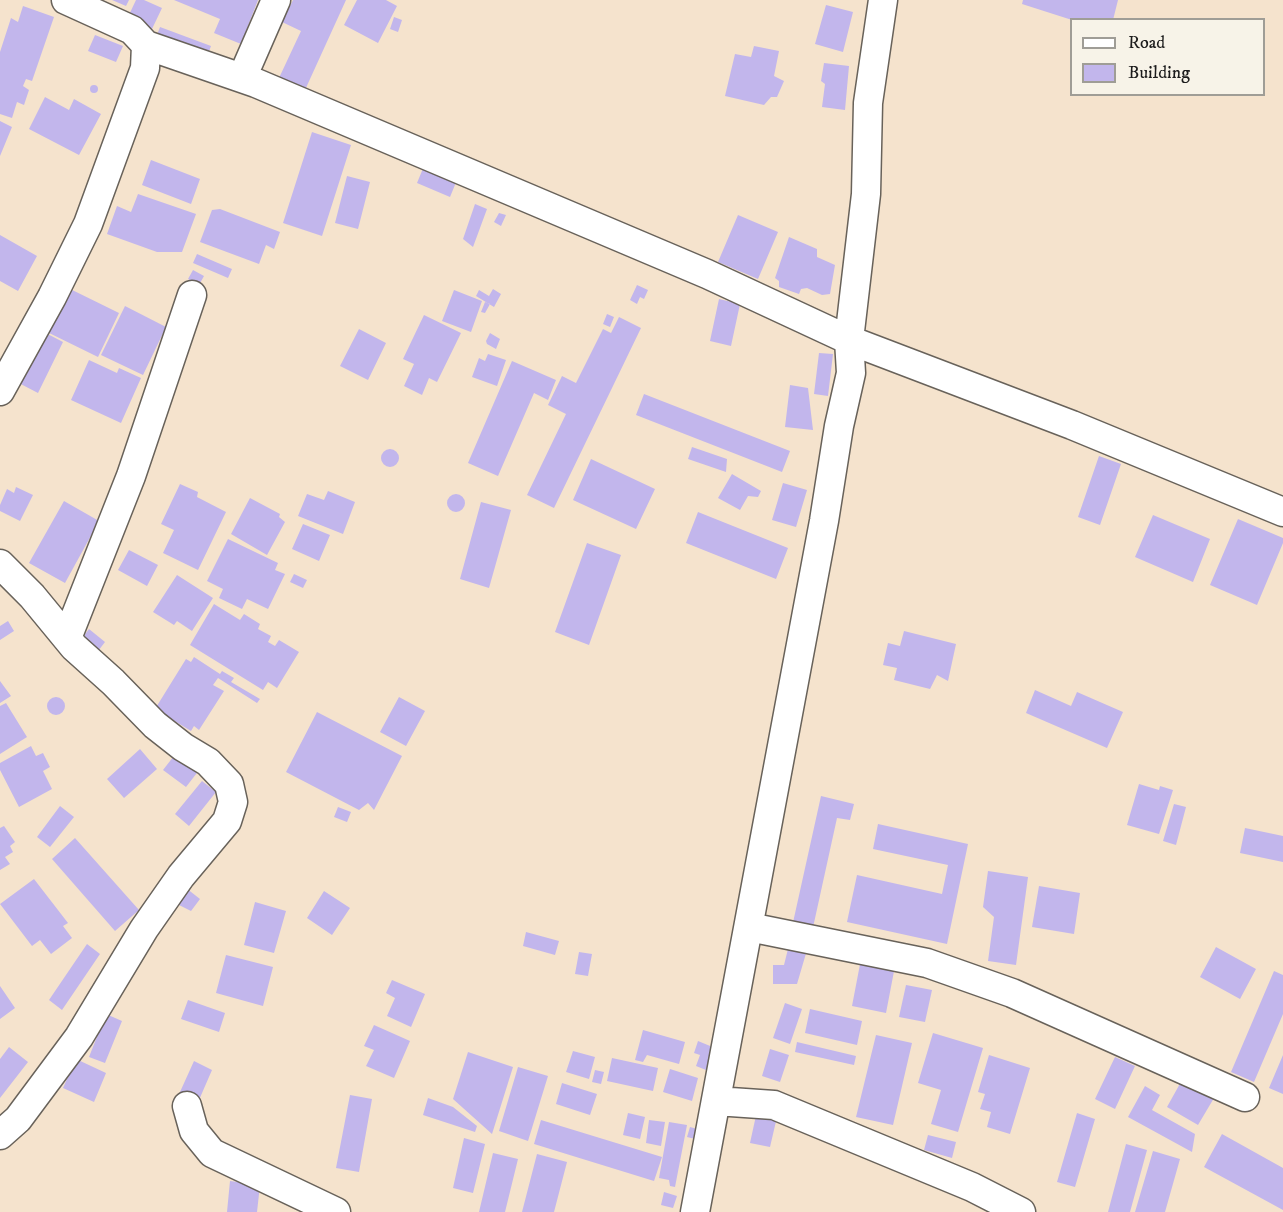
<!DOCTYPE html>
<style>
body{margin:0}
#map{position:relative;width:1283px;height:1212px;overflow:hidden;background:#f5e3cd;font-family:"IM FELL DW Pica",serif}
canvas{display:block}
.legend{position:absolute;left:1070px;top:18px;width:195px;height:78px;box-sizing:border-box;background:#f7f3e8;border:2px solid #9f9d96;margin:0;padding:8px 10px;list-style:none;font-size:18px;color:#1c1c1c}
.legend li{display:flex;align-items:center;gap:12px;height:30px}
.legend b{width:30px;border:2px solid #9f9d96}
</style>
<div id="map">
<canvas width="1283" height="1212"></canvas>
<ul class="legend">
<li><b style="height:8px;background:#fff"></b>Road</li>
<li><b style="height:16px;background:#c2b6ec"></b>Building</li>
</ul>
</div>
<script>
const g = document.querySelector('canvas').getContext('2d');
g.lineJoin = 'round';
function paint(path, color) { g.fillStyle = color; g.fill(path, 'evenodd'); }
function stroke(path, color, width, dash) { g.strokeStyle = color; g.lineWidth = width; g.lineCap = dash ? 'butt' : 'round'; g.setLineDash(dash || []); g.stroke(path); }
const building = new Path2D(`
 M112,0H129L126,6Z
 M136,0H144L162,8L152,29L128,17Z
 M174,0H258L241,44L214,33L220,19Z
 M293,0H346L305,90L279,78L301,31L282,22Z
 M357,0H386L397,6L378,43L344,25Z
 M1023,0H1118L1113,20H1072L1022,4Z
 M826,5L853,12L843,52L815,44Z
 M23,6L54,17L32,81L26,79L23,86L29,90L24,105L17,102L12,118L0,114V52L11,18L18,22Z
 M394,17L402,20L398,32L390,29Z
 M160,27L211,46L208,54L157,35Z
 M95,35L123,46L116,62L88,51Z
 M754,46L779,51L774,76L784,81L777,97H771L764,105L725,96L735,54L751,57Z
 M824,63L849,66L845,110L822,107L825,84L821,81Z
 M90 89a4 4 0 1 1 8 0a4 4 0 1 1-8 0Z
 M45,97L69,110L74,99L101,114L79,155L29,129Z
 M0,121L12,127L0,156Z
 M312,132L351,145L322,236L283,223Z
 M151,160L200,179L191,204L142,185Z
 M424,166L457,180L450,197L417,183Z
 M347,176L370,182L358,229L335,223Z
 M138,194L196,214L182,252H157L107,234L117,206L131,212Z
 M475,204L487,209L473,247L463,239Z
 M220,209L280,232L274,249L266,245L259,264L200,242L212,210Z
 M499,213L506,215L501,226L494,222Z
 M738,215L778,232L758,279L718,262Z
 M0,235L37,256L18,291L0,281Z
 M789,237L817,249V257L835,265L830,294L822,295L807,288L801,289L799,294L779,287V281L775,278Z
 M197,254L232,269L228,278L193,263Z
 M193,270L204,276L199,285L188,279Z
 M60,284L119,313L98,357L43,330Z
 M637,285L648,290L644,299L640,297L637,304L630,300Z
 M493,289L501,294L494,307L476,296L479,290L489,296Z
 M454,290L482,301L471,332L442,321Z
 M719,299L740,304L731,346L710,341Z
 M485,302L490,304L485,313L481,312Z
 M125,306L166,327L143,375L101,355Z
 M607,314L614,317L610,327L603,324Z
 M424,315L461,333L437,382L429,378L422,395L404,386L414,364L403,359Z
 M619,317L641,328L554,508L527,495L566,414L548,405L562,376L576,383L603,329L611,333Z
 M38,329L63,342L38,393L13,380Z
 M359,329L386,343L368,380L340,366Z
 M490,333L500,339L496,349L487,344L486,341Z
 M819,353L833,354L828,396L814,394Z
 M488,354L506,360L497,386L472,377L479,358L485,361Z
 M89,360L117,373L119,368L141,378L121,423L71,400Z
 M512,361L556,380L548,400L534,393L498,476L468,463Z
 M790,385L808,388L813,430L785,427Z
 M644,394L790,451L782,472L636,415Z
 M692,447L727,459L726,472L688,459Z
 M381 458a9 9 0 1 1 18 0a9 9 0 1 1-18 0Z
 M1099,456L1121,464L1100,525L1078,517Z
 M591,459L655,489L636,529L573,500Z
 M732,474L761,491L758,497L748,496L740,510L718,498Z
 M783,483L807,490L796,527L772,520Z
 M180,484L198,492L197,497L226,512L198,570L163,553L174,530L161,524Z
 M16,487L33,495L20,521L0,511V505L7,489L14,493Z
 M328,491L355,502L343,534L298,516L307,494L324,500Z
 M447 503a9 9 0 1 1 18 0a9 9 0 1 1-18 0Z
 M250,498L280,514L279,517L285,522L267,555L231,534Z
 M64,501L99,521L65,583L29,563Z
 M481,502L511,510L489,588L460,579Z
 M698,512L788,548L776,579L686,543Z
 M1153,515L1210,539L1193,582L1135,557Z
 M1238,519L1283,538V543L1257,605L1210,585Z
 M303,524L330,535L319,561L292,549Z
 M228,539L278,563L275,570L285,574L268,609L247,599L242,609L219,598L223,589L207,581Z
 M587,543L621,555L589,645L555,632Z
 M129,550L158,565L147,586L118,570Z
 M294,574L307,580L303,588L290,582Z
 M177,575L213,598L192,631L177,621L174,625L153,612Z
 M214,604L240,620L244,614L260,624L258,629L271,636L268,642L275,646L279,640L299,652L277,688L268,682L263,690L190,645Z
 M8,621L14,631L0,640V626Z
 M89,629L105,642L92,659L76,646Z
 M904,631L956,644L948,681L937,675L930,689L894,680L897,668L883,665L888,643L900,646Z
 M194,657L220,674L222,671L234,678L231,682L260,699L257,703L218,678L213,685L224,691L199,730L194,726L191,731L155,709L186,659L191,662Z
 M0,681L11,696L0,703Z
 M1035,690L1071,706L1077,692L1123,712L1107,748L1026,713Z
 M399,697L425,711L406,746L380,732Z
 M47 706a9 9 0 1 1 18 0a9 9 0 1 1-18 0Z
 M6,703L27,737L0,754V706Z
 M317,712L402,756L374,810L368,803L359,810L286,772Z
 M31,746L36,756L43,753L50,767L43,771L52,789L19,807L0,770V763Z
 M140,749L157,769L124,798L107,779Z
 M177,752L200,769L186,787L163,770Z
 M202,781L216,792L189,826L175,814Z
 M1139,784L1159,790L1160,786L1173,790L1159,834L1127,825Z
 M821,796L854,804L850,820L837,818L812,932L792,927Z
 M1174,804L1186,807L1176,845L1163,841Z
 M60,806L74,817L50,847L37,837Z
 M338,807L351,812L347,822L334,817Z
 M878,824L968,844L947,944L847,922L857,875L942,894L948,865L873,849Z
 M4,826L15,842L10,846L13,852L5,857L10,864L0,870V828Z
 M1245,828L1283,836V862L1240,853Z
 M75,838L139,910L115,931L52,859Z
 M988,871L1028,877L1016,965L988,961L994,917L983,907Z
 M34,879L68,923L63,926L72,938L51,954L40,940L32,946L0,904Z
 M1039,886L1080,893L1074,934L1032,927Z
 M186,888L200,899L191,911L179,905Z
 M324,891L350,908L332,935L307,918Z
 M255,902L286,911L274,953L244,945Z
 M526,932L559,941L555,955L523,946Z
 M87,944L100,954L62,1010L49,1000Z
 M789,945L807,950L797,984H773V965H784Z
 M1216,947L1256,969L1240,999L1200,977Z
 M579,952L592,954L588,976L575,974Z
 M226,955L273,967L263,1006L216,993Z
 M861,959L895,966L886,1013L852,1006Z
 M1274,971L1283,975V1014L1254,1082L1231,1072Z
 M392,980L425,994L411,1027L387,1016L395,998L386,993Z
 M906,985L932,990L925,1022L899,1017Z
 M0,986L15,1008L0,1019Z
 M188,1000L225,1013L219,1032L181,1019Z
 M785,1003L802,1009L790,1044L773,1038Z
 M810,1009L862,1021L857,1045L805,1033Z
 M106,1014L122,1021L105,1063L89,1057Z
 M374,1025L410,1041L394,1078L366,1066L374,1050L364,1046Z
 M643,1030L685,1042L679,1064L647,1055L643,1062L635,1060Z
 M933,1033L983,1048L958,1132L931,1124L941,1090L918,1083Z
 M876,1035L912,1043L893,1125L856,1117Z
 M698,1041L715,1048L706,1070L696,1066L700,1055L694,1053Z
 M797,1042L856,1056L854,1065L795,1052Z
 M9,1047L28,1062L0,1098V1059Z
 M770,1049L789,1055L780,1082L762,1076Z
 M573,1051L595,1057L589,1079L566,1072Z
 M468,1052L513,1067L492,1134L453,1099Z
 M989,1055L1030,1068L1010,1134L987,1127L991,1112L980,1109L985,1094L978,1092Z
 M1283,1055V1094L1269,1088Z
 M1115,1057L1135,1066L1115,1109L1095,1099Z
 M612,1058L658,1068L653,1091L607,1081Z
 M76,1059L106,1073L94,1102L63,1088Z
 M194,1061L212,1070L199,1100L180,1092Z
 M518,1067L548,1076L528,1141L499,1131Z
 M670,1069L698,1078L692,1101L663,1092Z
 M595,1070L604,1072L601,1084L592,1082Z
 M1182,1080L1214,1098L1198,1125L1167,1107Z
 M562,1083L597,1094L590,1115L556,1104Z
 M1145,1086L1160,1095L1152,1110L1195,1134L1192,1152L1128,1117Z
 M350,1095L372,1099L359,1172L336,1168Z
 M428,1098L453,1107L477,1126L475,1132L423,1115Z
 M757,1111L777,1117L770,1147L750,1143Z
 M628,1113L645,1117L640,1139L623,1135Z
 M1077,1113L1095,1119L1075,1187L1057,1182Z
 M541,1120L662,1157L654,1181L534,1144Z
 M649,1120L665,1122L661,1146L646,1143Z
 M669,1122L687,1125L675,1187L670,1186L669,1180L659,1178Z
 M690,1127L701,1130L699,1140L687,1137Z
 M1222,1134L1283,1168V1210L1204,1167Z
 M928,1135L956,1142L952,1158L924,1150Z
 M464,1138L485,1144L473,1193L453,1188Z
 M1126,1144L1147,1150L1130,1212H1108Z
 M1153,1151L1180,1159L1165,1212H1135Z
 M493,1153L518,1159L505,1212H479Z
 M537,1154L567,1162L554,1212H522Z
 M230,1181L260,1185L257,1212H227Z
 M664,1192L677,1196L673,1208L661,1205Z`);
const minor = new Path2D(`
 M146,45L256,83L707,274L849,340L1072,425L1283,512
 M242,78L276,0
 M0,391L52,297L88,224L145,68L146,45L132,30L66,0
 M0,564L32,596L74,647L113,682L155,725L183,747L208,762L229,784L233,802L227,821L181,876L144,929L79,1037L18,1119L0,1135
 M67,638L131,476L192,295
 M749,927L927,963L1012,993L1245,1097
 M716,1101L774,1105L972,1187L1021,1212
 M187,1106L194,1131L212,1153L336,1212
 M695,1212L824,521L839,426L851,373L849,340L866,194L868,103L883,0`);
paint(building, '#c2b6ec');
stroke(minor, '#68625a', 31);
stroke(minor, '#fff', 28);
</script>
